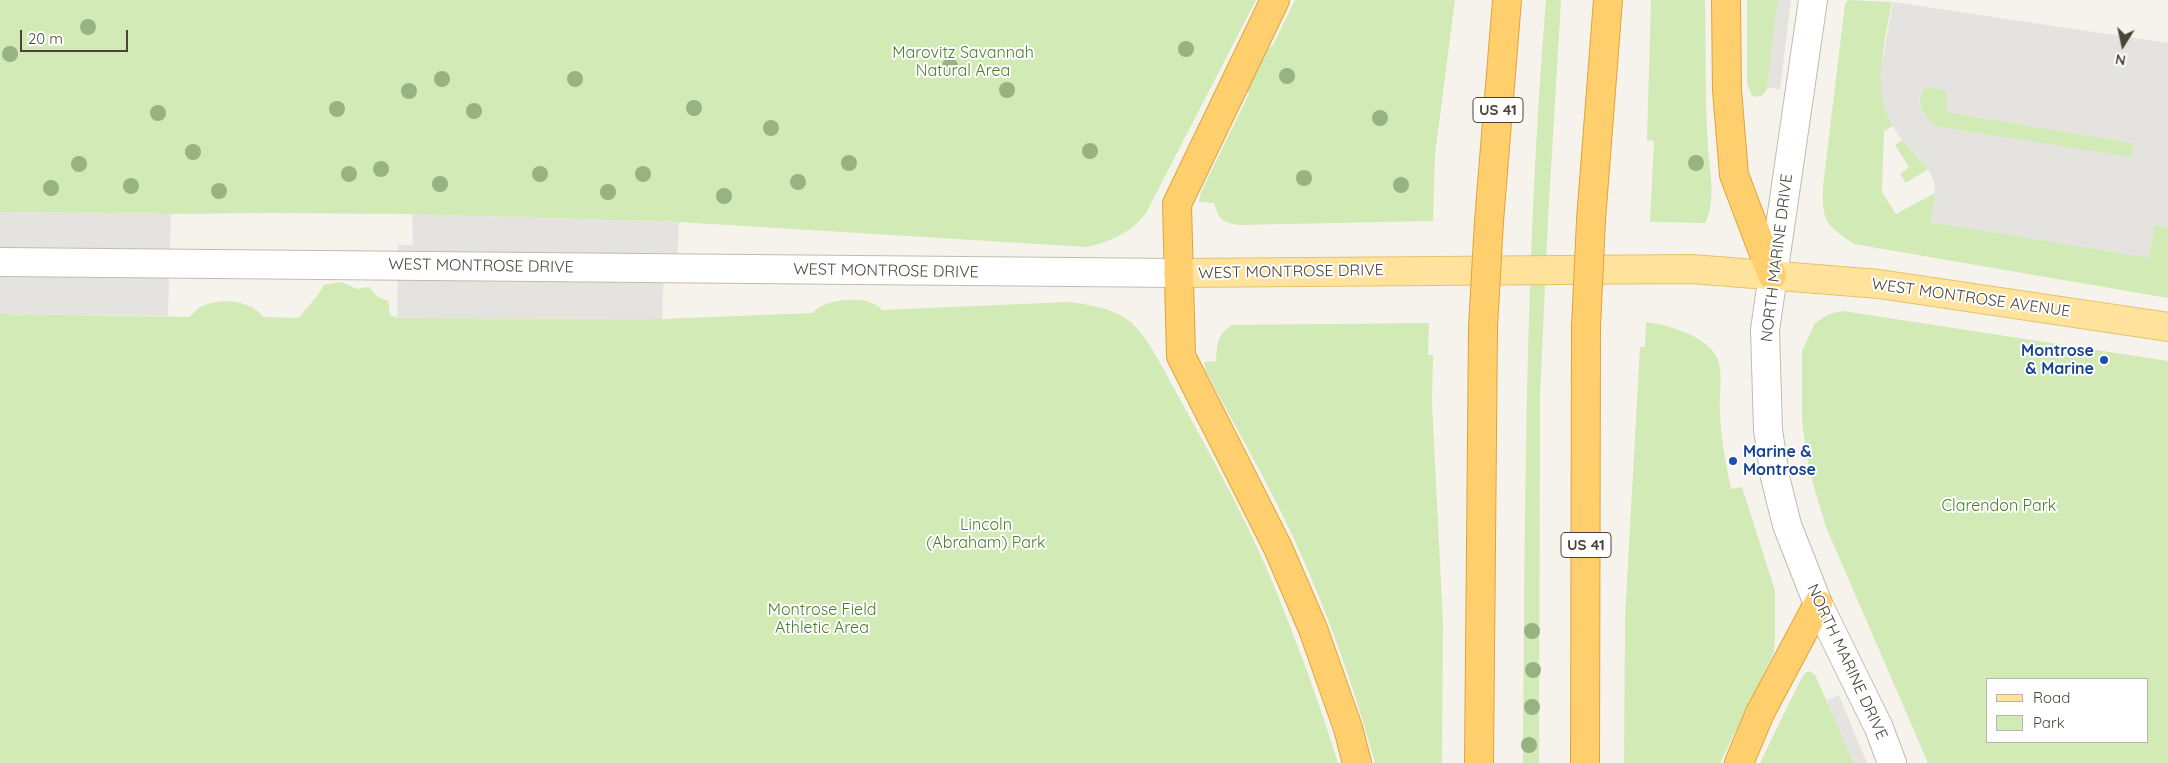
<!DOCTYPE html>
<style>
body{margin:0}
#map{position:relative;width:2168px;height:763px;overflow:hidden;background:#f6f3ec;font-family:Quicksand,sans-serif}
canvas{display:block}
.legend{position:absolute;left:1986px;top:678px;width:162px;height:65px;box-sizing:border-box;background:#fff;border:1px solid #b7b4b0;margin:0;padding:6px 9px;list-style:none;font-size:15px;color:#4b4439}
.legend li{display:flex;align-items:center;gap:10px;height:25px}
.legend b{width:25px;border:1px solid #b7b4b0}
.north{position:absolute;left:2098px;top:20px;width:50px;height:50px;-webkit-text-stroke:4px #fff;paint-order:stroke;rotate:190deg;font-size:14px;font-weight:700;line-height:20px;text-align:center;color:#4b4439}
.north::after{content:'';display:block;margin:auto;width:18px;height:22px;background:#4b4439;clip-path:polygon(50% 0,100% 100%,50% 72%,0 100%)}
.scale{position:absolute;left:20px;top:30px;width:108px;height:22px;box-sizing:border-box;border:2px solid #4b4439;border-top:0;padding-left:6px;font-size:15px;line-height:18px;white-space:nowrap;color:#4b4439;-webkit-text-stroke:4px #fff;paint-order:stroke}
</style>
<div id="map">
<canvas width="2168" height="763"></canvas>
<ul class="legend">
<li><b style="height:6px;background:#ffe39c"></b>Road</li>
<li><b style="height:14px;background:#d2eab5"></b>Park</li>
</ul>
<div class="north">N</div>
<div class="scale">20 m</div>
</div>
<script>
const g = document.querySelector('canvas').getContext('2d');
g.lineJoin = 'round';
function paint(path, color) { g.fillStyle = color; g.fill(path, 'evenodd'); }
function stroke(path, color, width, dash) { g.strokeStyle = color; g.lineWidth = width; g.lineCap = dash ? 'butt' : 'round'; g.setLineDash(dash || []); g.stroke(path); }
function label(font, color, halo, rows, align = 'center') {
  g.font = font + ' Quicksand,sans-serif'; g.lineWidth = 4; g.setLineDash([]); g.textBaseline = 'middle'; g.strokeStyle = halo; g.fillStyle = color; for (const [text, x, y, turn = 0] of rows) {
    g.save(); g.translate(x, y); g.rotate((+turn || 0) * Math.PI / 180); g.textAlign = isNaN(turn) ? turn : align; if (halo) g.strokeText(text, 0, 0); g.fillText(text, 0, 0); g.restore();
  }
}
const green = new Path2D(`
 M0,0H1256L1146,213C1131,233 1111,241 1087,247L679,222L406,214L268,213L171,214L0,212Z
 M1295,0H1455L1435,154L1433,221L1239,225C1222,222 1219,220 1214,203L1199,202L1201,192L1249,94L1247,91L1248,74L1256,57L1273,45Z
 M1546,0H1561L1548,220L1540,396L1539,763H1523C1525,508 1525,254 1546,0Z
 M1651,0H1705C1706,49 1705,98 1708,147C1709,170 1717,201 1705,223L1650,222L1654,141L1647,140Z
 M1747,0H1778L1767,89C1763,96 1760,98 1752,96L1747,84Z
 M1848,0L1892,2C1885,42 1871,88 1893,126L1884,131L1882,192L1896,214L1935,193L1931,222L2149,257L2154,225L2168,227V298L1854,244C1825,224 1822,222 1823,186L1845,4Z
 M1926,87L1945,90L1948,97L1946,112L2134,143L2132,158L1933,126C1924,115 1912,99 1926,87Z
 M1902,140L1928,169L1906,183L1900,174L1909,167L1895,145Z
 M342,282L357,289L369,287L378,297L388,301L390,315L399,318L662,319L813,313C824,298 870,294 882,310L1068,302C1087,304 1112,308 1128,320C1141,330 1151,347 1159,361C1197,431 1238,501 1269,574C1295,636 1318,699 1338,763H0V314L190,317C193,314 196,310 199,308C216,297 251,299 263,317L299,318C308,305 318,298 324,285Z
 M1843,311L2168,361V763H1928L1826,527L1809,470L1802,421V351L1815,323L1829,314ZM1987,679H2147V742H1987Z
 M1646,322C1668,325 1709,336 1718,360C1723,373 1719,399 1720,413C1721,439 1726,464 1731,489L1742,487L1775,591V637L1774,652L1768,665L1720,763H1624L1625,617L1640,347H1645Z
 M1429,323L1428,355H1433L1432,403L1443,623L1442,763H1375C1354,687 1327,610 1294,539C1267,481 1235,427 1206,371L1204,362L1216,361C1217,345 1217,334 1232,325Z
 M1810,671L1815,675L1855,763H1760L1801,679L1805,673Z`);
const parking = new Path2D(`
 M1778,0H1791L1780,90L1767,87Z
 M1893,2L2168,43V227L2154,225L2149,258L1930,222L1935,193L1934,181L1928,169L1898,135L1887,116L1882,95L1880,74ZM1926,87L1945,90L1948,97L1946,112L2133,143L2132,157L1933,126L1923,114L1919,101L1921,92Z
 M0,212L171,214L168,316L0,314Z
 M412,214L679,222L677,268H664L662,319L397,318L398,245H413Z
 M1839,695L1867,763H1853L1827,700Z`);
const minor = new Path2D(`
 M1813,0L1765,330L1768,430L1775,477L1787,525L1818,604L1879,728L1892,763
 M0,262L1178,273`);
const major = new Path2D(`
 M1178,273L1692,269L1879,284L2168,327`);
const highway = new Path2D(`
 M1275,0L1177,204L1181,356L1278,548L1313,629L1348,728L1357,763
 M1726,0L1727,90L1734,175L1772,275
 M1591,220L1608,0
 M1489,221L1507,0
 M1479,763L1483,327
 M1585,763L1586,327
 M1739,763L1760,713L1818,604`);
const highwayBridge = new Path2D(`
 M1483,327L1489,221
 M1586,327L1591,220`);
const trees = [
 [88,27],
 [1186,49],
 [10,54],
 [950,66],
 [1287,76],
 [442,79],
 [575,79],
 [1007,90],
 [409,91],
 [694,108],
 [337,109],
 [474,111],
 [158,113],
 [1380,118],
 [771,128],
 [1090,151],
 [193,152],
 [849,163],
 [1696,163],
 [79,164],
 [381,169],
 [349,174],
 [540,174],
 [643,174],
 [1304,178],
 [798,182],
 [440,184],
 [1401,185],
 [131,186],
 [51,188],
 [219,191],
 [608,192],
 [724,196],
 [1532,631],
 [1533,670],
 [1532,707],
 [1529,745]
];
const markers = [
 [2104,360,5,"#1a4fb4"],
 [1733,461,5,"#1a4fb4"]
];
const shields = [
 [1498,110,50],
 [1586,545,50]
];
const shieldNames = [
 ["US 41",1498,110],
 ["US 41",1586,545]
];
const parkNames = [
 ["Marovitz Savannah",963,53],
 ["Natural Area",963,71],
 ["Clarendon Park",1999,506],
 ["Lincoln",986,525],
 ["(Abraham) Park",986,543],
 ["Montrose Field",822,610],
 ["Athletic Area",822,628]
];
const streetNames = [
 ["NORTH MARINE DRIVE",1777,258,-83],
 ["WEST MONTROSE DRIVE",481,266,1],
 ["WEST MONTROSE DRIVE",886,271,1],
 ["WEST MONTROSE DRIVE",1291,272,-1],
 ["WEST MONTROSE AVENUE",1971,298,8],
 ["NORTH MARINE DRIVE",1847,662,65]
];
const transitNames = [
 ["Montrose",2094,351],
 ["& Marine",2094,369],
 ["Marine &",1743,452,"left"],
 ["Montrose",1743,470,"left"]
];
paint(green, '#d2eab5');
paint(parking, '#e5e3e0');
stroke(minor, '#c2bbae', 30);
stroke(major, '#e6c16a', 30);
stroke(highway, '#e0a43c', 30);
stroke(minor, '#fff', 28);
stroke(major, '#ffe39c', 28);
stroke(highway, '#ffcf6e', 28);
stroke(highwayBridge, '#e0a43c', 30, []);
stroke(highwayBridge, '#ffcf6e', 28);
g.fillStyle = '#97b381';
for (const [x, y] of trees) { g.beginPath(); g.arc(x, y, 8, 0, 2 * Math.PI); g.fill(); }
for (const [x, y, r, color] of markers) { const dot = new Path2D(); dot.arc(x, y, r, 0, 2 * Math.PI); g.fillStyle = color; g.fill(dot); stroke(dot, '#fff', 2); }
for (const [x, y, w] of shields) { const box = new Path2D(); box.roundRect(x - w / 2, y - 12.5, w, 25, 4); g.fillStyle = '#fff'; g.fill(box); stroke(box, '#4b4439', 1); }
label('bold 15px', '#4b4439', null, shieldNames);
label('16px', '#4a7f2a', '#fff', parkNames);
label('16px', '#4b4439', '#fff', streetNames);
label('bold 16px', '#164399', '#fff', transitNames, 'right');
</script>
